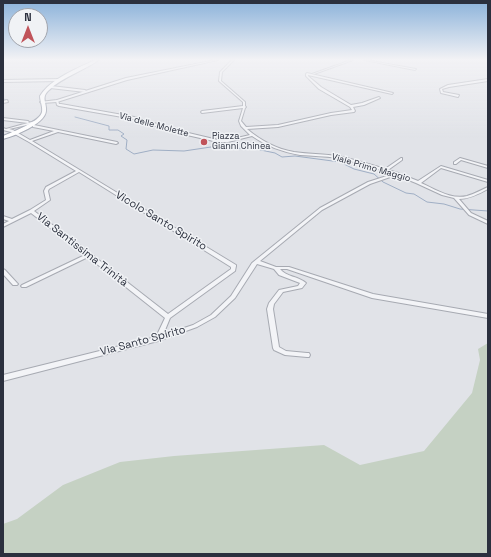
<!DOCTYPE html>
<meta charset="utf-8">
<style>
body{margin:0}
#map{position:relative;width:491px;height:557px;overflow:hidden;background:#e1e3e8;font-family:"Space Grotesk",sans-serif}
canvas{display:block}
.frame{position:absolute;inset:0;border:4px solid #2b303e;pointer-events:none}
.north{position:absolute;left:8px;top:8px;width:40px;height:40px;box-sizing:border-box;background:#f0f2f5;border:1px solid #a1a4ac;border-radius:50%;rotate:0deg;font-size:11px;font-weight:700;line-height:16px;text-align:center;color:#2b303e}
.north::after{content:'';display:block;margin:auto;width:14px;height:18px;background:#c0535a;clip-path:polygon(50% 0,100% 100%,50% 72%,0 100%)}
</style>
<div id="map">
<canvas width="491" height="557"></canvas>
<div class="frame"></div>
<div class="north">N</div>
</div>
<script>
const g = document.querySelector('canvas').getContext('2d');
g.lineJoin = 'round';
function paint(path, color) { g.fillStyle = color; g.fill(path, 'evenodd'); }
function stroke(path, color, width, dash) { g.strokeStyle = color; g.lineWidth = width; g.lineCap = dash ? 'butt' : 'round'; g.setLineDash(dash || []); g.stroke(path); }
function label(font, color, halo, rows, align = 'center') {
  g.font = font + ' "Space Grotesk",sans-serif'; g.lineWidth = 3; g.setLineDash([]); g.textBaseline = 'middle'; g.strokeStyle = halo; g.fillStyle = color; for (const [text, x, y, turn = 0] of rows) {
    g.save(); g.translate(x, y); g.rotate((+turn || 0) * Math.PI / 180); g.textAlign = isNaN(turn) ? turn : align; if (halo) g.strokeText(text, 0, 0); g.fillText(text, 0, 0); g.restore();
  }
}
const green = new Path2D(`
 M488,343V554H3V524L17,519L63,485L120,462L174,456L324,445L360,465L424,451L472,393L480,360L478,349Z`);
const stream = new Path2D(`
 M3,99L8,100
 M75,117L109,126V130H118L124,134L121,136L127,140L126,149L134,154L153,150L184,151L211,147L256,149L275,153L282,157L295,156L340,162L354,169L374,174L383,182L406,193L414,194L427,202L444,204L460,209L488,211`);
const minor = new Path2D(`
 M232,60H234L222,72L221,81L245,102V106L246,107L245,108L241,121L246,127L278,125L331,113L352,110L350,107L319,89L306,76V74L307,73L393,93L392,94L308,75V76L321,87L351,105L362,103L379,97L380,98L364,105L353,107L355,111L354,112L331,115L278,127L247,129C260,140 276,149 294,152C308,154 323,154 337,156C353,159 369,164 385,169L401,158H402V160L388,170L398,173L418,181L441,166L488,180V182L441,168L421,183C435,189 451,200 467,196C474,194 481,190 488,187V189C479,194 469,199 459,199L471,213L488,221V224L469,215L454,198L442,195L416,183L396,175L370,184L322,210L260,261L276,267H289L373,294L488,314V318L372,298L287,269H280C286,277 298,276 306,283L302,288L283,292L274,304L273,309L279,347L286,351L307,353H309L310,355L309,357H307L285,355L274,350L273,348L267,309L269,303L279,290L298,286L300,283L279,275L274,269L257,264L235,298L215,317L197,327L158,341L3,381V375L156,337L165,318L88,257L26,287H22L21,286L22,285L85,255L31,213L3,227V224L9,221L3,219V216L12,219L30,210L46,200L44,191L46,187L76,171L29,142L11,132L3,130V128L6,129L35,121L36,122V123L9,129L13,130L30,140L54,131L33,127V125H34L117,142L118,143L116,144L58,132L32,141L236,265V266L235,271L170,318L163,335L193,325L211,315L231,296L252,263L320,208L368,182L393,174C375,168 356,162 337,158C325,156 312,156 300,155C283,152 266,146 252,136L228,142H218L178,133L134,119L59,106L57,105L56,101L58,100L59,104H61L134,117L180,131L218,140H228L250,135L241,126L239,121L243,108L202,113L201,112L202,111L243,106V102L219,81L220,72ZM79,172L231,267V269L168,314L91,254L34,211L50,200L48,191L49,189Z
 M351,60H353L314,74H312Z
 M364,60H366L416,69L415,70Z
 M488,79V81L449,87L442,89L443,92L459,95L458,97L441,93L440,89L448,85Z
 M3,80L60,79L61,80L60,81L3,82Z
 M51,86L85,90L86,91L85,92L50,88Z
 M7,100L8,102L3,103V101Z
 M3,118L28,121L29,122L28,123L3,120Z
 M460,158L488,166V168L461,160L456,164H454V162Z
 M3,269L5,270L17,283L18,284L17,285H13L3,274Z`);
const tertiary = new Path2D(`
 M215,60H218L127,80L57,102L42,103L40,102L57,100L126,78Z`);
const primary = new Path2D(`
 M95,60H99C83,71 62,77 48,91C41,98 47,103 46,111C45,124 14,136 3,139V136C12,132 40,122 42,112C43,107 40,101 40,96C50,79 78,68 95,60Z`);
const markers = [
 [204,142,4,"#c0535a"]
];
const farStreetnames = [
 ["Via delle Molette",154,125,15],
 ["Viale Primo Maggio",371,168,16]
];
const farPoinames = [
 ["Piazza",212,137],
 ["Gianni Chinea",212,147]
];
const streetNames = [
 ["Vicolo Santo Spirito",161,221,31],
 ["Via Santissima Trinità",82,250,38],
 ["Via Santo Spirito",143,341,-15]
];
paint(green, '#c5d1c3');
stroke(stream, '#9faec4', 1);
stroke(minor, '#a7aab2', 2);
stroke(tertiary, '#a7aab2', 2);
stroke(primary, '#a1a6b2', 2);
paint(minor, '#f3f4f7');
paint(tertiary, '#f3f4f7');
paint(primary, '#fff');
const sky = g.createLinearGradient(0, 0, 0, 138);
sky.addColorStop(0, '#8bb2da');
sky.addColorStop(0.43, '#f2f2f5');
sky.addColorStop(1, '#f2f2f500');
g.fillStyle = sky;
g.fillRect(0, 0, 491, 138);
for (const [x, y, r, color] of markers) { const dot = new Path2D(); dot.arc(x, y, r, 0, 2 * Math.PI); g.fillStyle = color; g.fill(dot); stroke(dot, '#f0f2f5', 1.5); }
label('9px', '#2b303e', '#f0f2f5', farStreetnames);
label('9px', '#2b303e', '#f0f2f5', farPoinames, 'left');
label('11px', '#2b303e', '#f0f2f5', streetNames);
</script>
